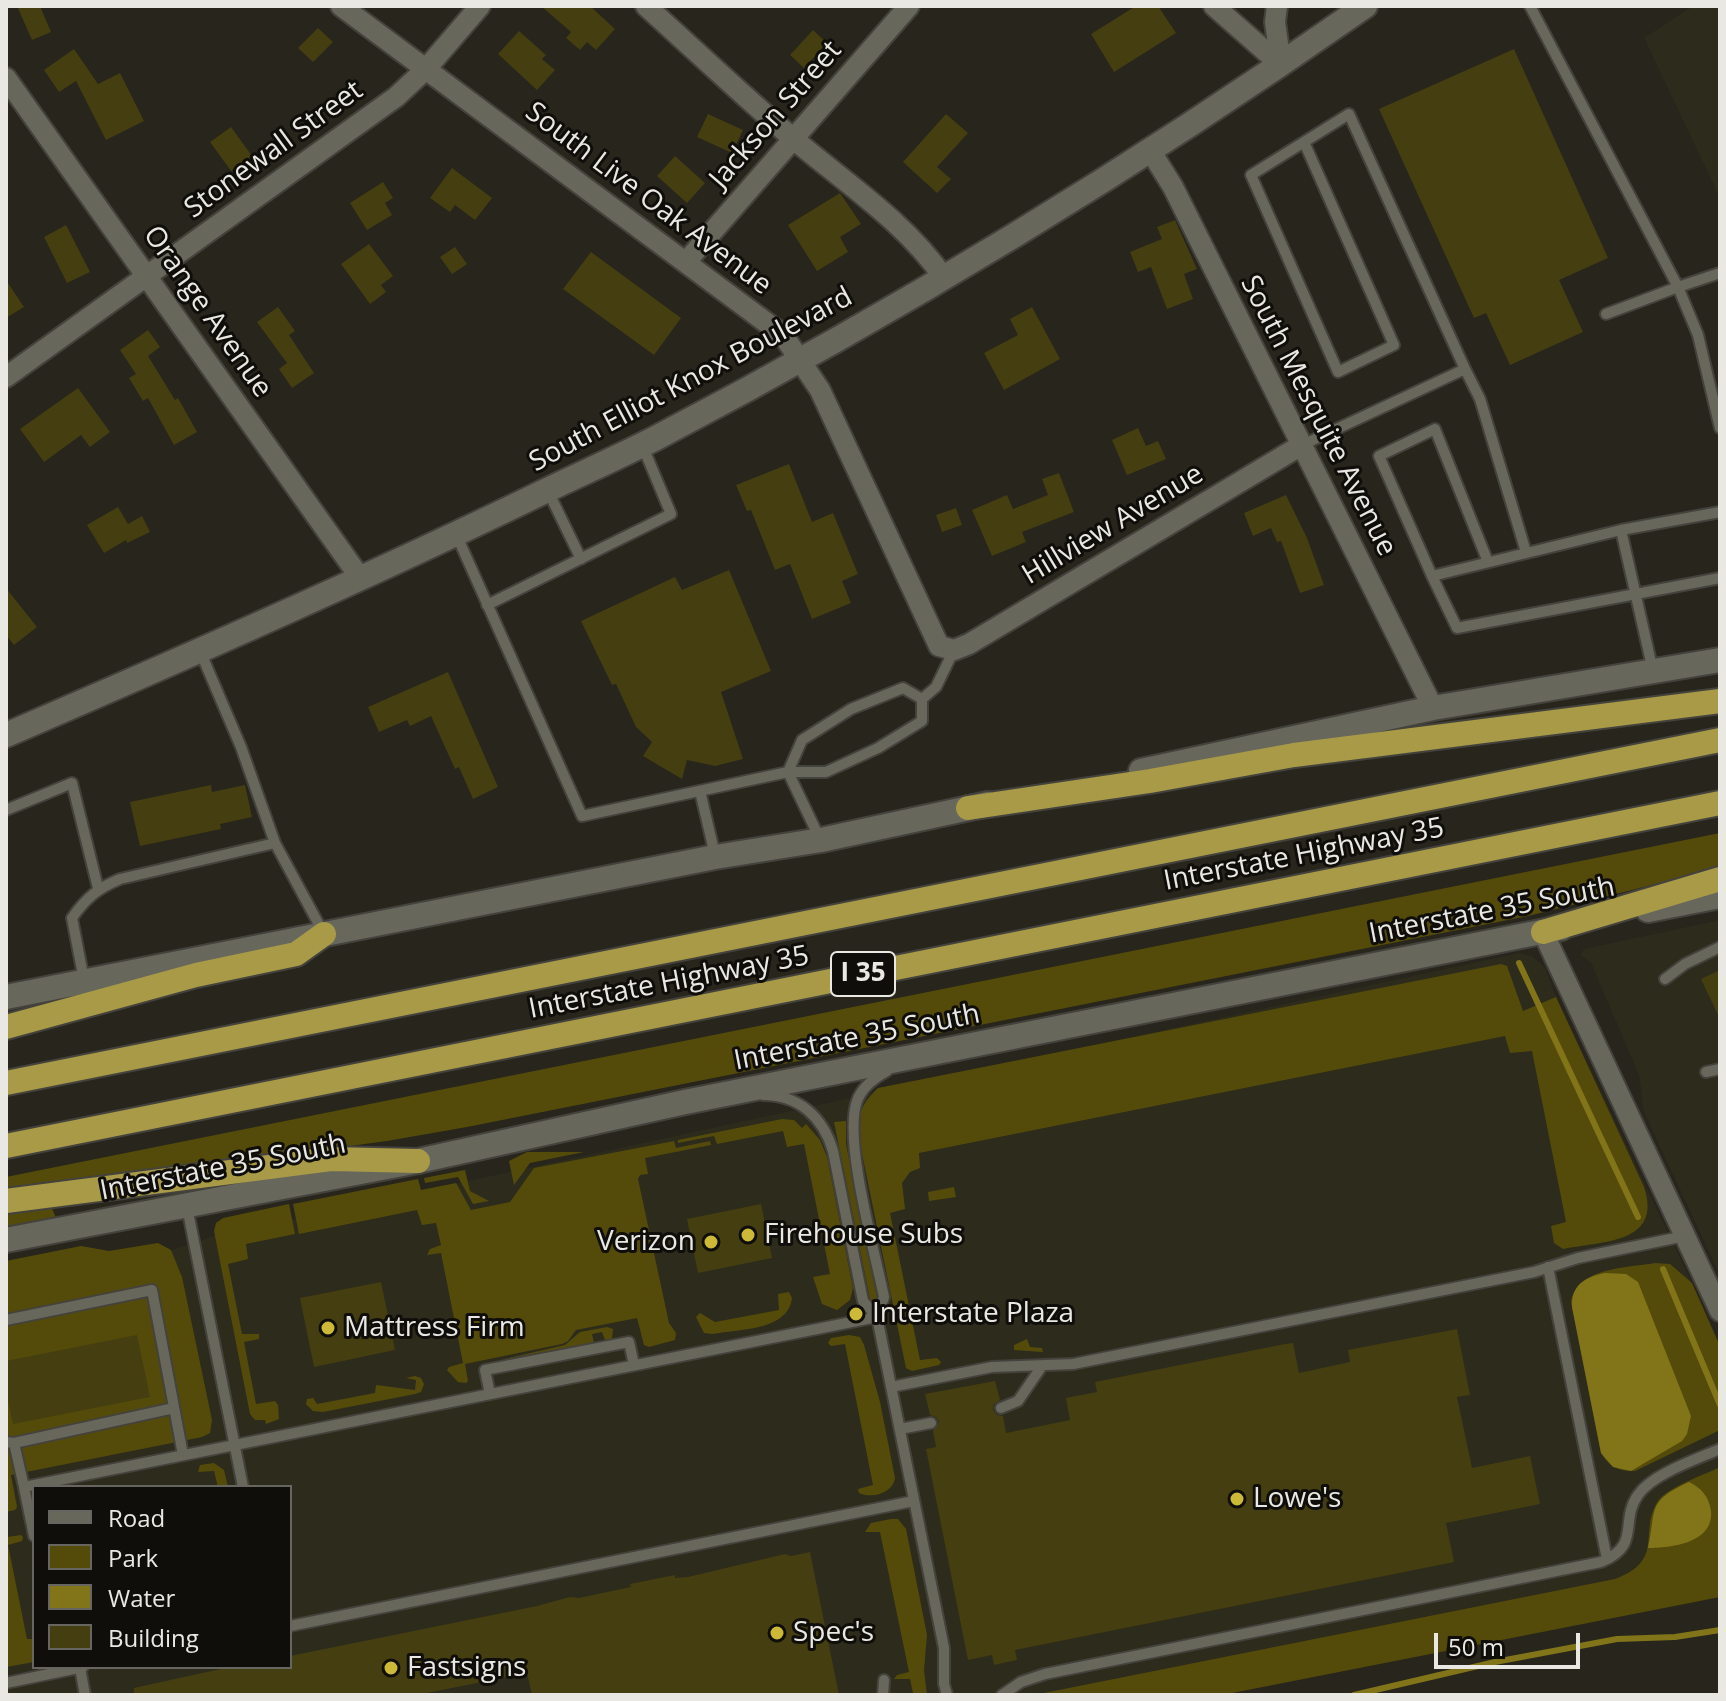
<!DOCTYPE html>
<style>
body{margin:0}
#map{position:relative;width:1726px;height:1701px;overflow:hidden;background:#27251c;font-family:"Open Sans",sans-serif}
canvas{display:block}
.frame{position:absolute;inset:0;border:8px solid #e9e8e2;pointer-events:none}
.legend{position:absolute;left:32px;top:1485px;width:260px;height:184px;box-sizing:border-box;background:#0f0e0a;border:2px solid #666560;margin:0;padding:10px 14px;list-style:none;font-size:24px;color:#e9e8e2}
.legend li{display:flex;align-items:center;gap:16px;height:40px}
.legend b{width:40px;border:2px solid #666560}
.scale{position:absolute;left:1434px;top:1633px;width:146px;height:36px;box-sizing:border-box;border:4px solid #e9e8e2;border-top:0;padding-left:10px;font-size:24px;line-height:28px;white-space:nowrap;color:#e9e8e2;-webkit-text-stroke:6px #0f0e0a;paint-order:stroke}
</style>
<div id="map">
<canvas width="1726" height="1701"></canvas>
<div class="frame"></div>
<ul class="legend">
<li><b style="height:10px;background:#68675c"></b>Road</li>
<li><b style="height:22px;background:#544b0a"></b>Park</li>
<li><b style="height:22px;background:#827419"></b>Water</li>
<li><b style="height:22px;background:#453e10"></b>Building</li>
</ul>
<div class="scale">50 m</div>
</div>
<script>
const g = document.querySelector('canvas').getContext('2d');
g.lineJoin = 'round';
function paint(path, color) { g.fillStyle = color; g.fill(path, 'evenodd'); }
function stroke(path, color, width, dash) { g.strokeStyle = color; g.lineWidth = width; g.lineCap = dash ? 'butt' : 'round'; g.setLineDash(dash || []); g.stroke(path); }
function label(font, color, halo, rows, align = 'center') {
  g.font = font + ' "Open Sans",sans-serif'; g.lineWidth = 6; g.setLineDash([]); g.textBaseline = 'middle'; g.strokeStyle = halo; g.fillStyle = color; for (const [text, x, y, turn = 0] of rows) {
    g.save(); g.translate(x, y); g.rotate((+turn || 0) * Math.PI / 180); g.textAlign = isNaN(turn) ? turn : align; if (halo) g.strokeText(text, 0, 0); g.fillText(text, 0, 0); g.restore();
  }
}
const built = new Path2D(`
 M1693,6H1720V198L1644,38Z
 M1720,920V1276L1644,1112L1639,1075L1591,963L1580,955L1584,949Z
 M1519,953L1532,956L1545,968L1556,997L1692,1283L1720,1346V1597L1222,1695H6V1261L81,1246L109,1251L158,1243L172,1250L214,1236ZM34,1487H290V1667H34Z`);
const green = new Path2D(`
 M1720,833V868L1528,916L467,1127L387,1141L6,1192V1177Z
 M1501,964L1507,966L1523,1011L1556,997L1644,1187C1663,1244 1602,1241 1563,1249L1554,1243L1551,1226L1566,1222L1532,1051L1510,1053L1505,1036L919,1153L920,1168L910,1172L902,1183L905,1209L890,1213L920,1360L937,1358L941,1362L939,1365L912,1371L906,1368L858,1134C857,1114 863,1102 878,1088Z
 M782,1119L794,1120L802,1128L806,1124L820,1140L827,1157L853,1288L850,1300L837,1310L822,1304L813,1277L830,1274L804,1144L787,1147L783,1131L717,1144L714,1136L678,1143V1140Z
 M846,1121V1144L877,1297L874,1302L870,1299L834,1122Z
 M674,1141L676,1148L710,1141L711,1145L645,1158L648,1174L640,1175L638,1179L669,1323L676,1333L675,1340L649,1347L644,1345L637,1318L576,1330L568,1341L562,1344L465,1364L468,1381L466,1383L458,1382L447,1370L449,1367L463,1363L441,1253L427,1255L430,1249L441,1245L436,1223L422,1225L417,1210L299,1234L293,1204L418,1179L421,1190L456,1183L471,1210L510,1202L534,1168Z
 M527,1152H584L530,1163L514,1185L509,1161Z
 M465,1170L470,1191L489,1201L473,1204L458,1177L425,1183L424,1178Z
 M954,1187L956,1197L929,1201L928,1192Z
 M289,1204L295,1234L246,1244L248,1259L228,1264L242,1334H259V1339L244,1342L256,1404L275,1401L278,1405L279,1419L266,1424L265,1420H255L250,1414L214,1231L216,1223L223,1218Z
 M51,1206L56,1218L6,1227V1211Z
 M158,1243L171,1250L182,1277L212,1420L210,1433L202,1437L11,1475L17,1507L15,1510L6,1512V1261L81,1246L109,1251Z
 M1655,1263L1670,1264L1692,1283L1720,1346V1430L1635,1471C1620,1472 1609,1467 1601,1453L1571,1302C1577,1267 1627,1268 1655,1263Z
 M789,1292L792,1298C788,1331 739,1329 713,1334L704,1333L696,1317L700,1313L715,1322L779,1310L778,1294Z
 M607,1327L613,1329L612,1339L605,1340L602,1332L592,1334L594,1343L500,1360L565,1345L580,1332Z
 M849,1335L860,1337L864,1345L880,1402L895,1478C893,1493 872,1499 859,1493L858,1489L873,1485L845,1344L831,1346L828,1343L831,1338Z
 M1027,1339L1030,1347L1042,1348L1043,1352L1014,1350V1345Z
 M415,1376L421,1378L424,1384L421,1392L415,1394L323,1412L313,1411L306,1404L307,1399L313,1398L317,1404L375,1393L376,1385L415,1390L416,1380L406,1378Z
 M214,1463L224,1470L228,1487H218L214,1471L198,1472L200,1465Z
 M1720,1467V1597L1222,1695H1034L1615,1579C1666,1560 1638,1532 1658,1501C1668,1487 1704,1475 1720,1467Z
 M891,1519H898L906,1529L927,1635L924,1670L927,1695H905L913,1693L910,1679H894L897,1675L909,1672L880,1532H865L871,1523Z
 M6,1534L7,1537L21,1535L23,1537L22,1541L8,1545L27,1639H34V1662L6,1667Z`);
const water = new Path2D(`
 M1605,1273L1626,1274L1638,1282L1691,1416L1687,1434L1682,1441L1631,1471L1613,1467L1601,1453L1572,1307C1571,1285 1585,1277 1605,1273Z
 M1689,1482C1701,1488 1709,1496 1711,1511C1714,1543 1671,1548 1648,1548C1657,1508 1646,1502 1689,1482Z`);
const stream = new Path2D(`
 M1519,963L1638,1217
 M1663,1269L1720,1405
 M1354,1695L1495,1662L1617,1639L1675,1637L1720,1630`);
const building = new Path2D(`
 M17,6H40L51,32L32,40Z
 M541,6H590L615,29L596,50L587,42L580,50L566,38L571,32Z
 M1136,6H1158L1176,33L1114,72L1091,34Z
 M318,28L333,42L313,62L298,48Z
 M813,30L827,43L804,68L790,55Z
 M519,31L546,55L542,59L555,70L537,90L498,54Z
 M74,49L98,84L120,73L144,121L106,140L76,81L59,92L44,70Z
 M1514,49L1608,258L1559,280L1583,332L1510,365L1486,313L1474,318L1379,109Z
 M708,114L743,130L732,153L697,137Z
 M946,114L968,133L937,167L951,179L937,193L903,162Z
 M231,127L252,156L231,171L210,142Z
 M675,156L705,183L687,203L657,176Z
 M452,168L492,198L475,220L455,205L450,212L430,198Z
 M383,182L393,198L385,203L392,215L367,230L350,203Z
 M840,193L861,224L840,237L848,252L817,271L788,225Z
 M1175,220L1197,269L1184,274L1193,299L1167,309L1151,267L1138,272L1130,252L1162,239L1157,227Z
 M66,225L90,272L67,283L44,237Z
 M369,244L393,276L381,285L386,292L370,304L341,264Z
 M455,247L467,264L452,274L440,257Z
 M591,252L681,318L654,355L563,289Z
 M6,280L24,307L6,318Z
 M278,307L295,331L289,335L314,373L292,388L279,369L287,363L257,322Z
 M1032,307L1060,359L1004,390L984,353L1018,335L1010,319Z
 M148,330L160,347L148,356L175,400L178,398L197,432L174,445L148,398L143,401L129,378L136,374L120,350Z
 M78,388L110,432L90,447L81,435L44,462L20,429Z
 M1138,428L1146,446L1158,441L1166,459L1127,475L1112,440Z
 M789,464L812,522L833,513L858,574L842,581L851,603L812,619L790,564L775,570L751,510L747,511L736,485Z
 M1059,473L1074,512L1022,532L1026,542L992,556L972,510L1007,495L1013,509L1048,495L1042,479Z
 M1286,495L1307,538L1324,585L1300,593L1281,541L1277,542L1271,528L1253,536L1244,513Z
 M118,507L128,524L142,516L150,532L127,543L126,540L104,553L87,525Z
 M956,508L962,525L942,532L936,515Z
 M729,570L771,671L721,692L743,759L715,766L687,760L682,779L643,756L652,742L636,727L616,684L612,685L581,621L675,577L682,590Z
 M6,588L37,627L14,645L6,635Z
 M448,672L498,787L473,799L459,767L455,769L431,716L410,726L407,720L379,732L368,707Z
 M211,785L212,792L245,785L252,817L220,824L221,829L140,846L130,802Z
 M1720,970V1019L1701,979Z
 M761,1204L772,1258L698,1273L687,1219Z
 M381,1282L395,1350L314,1367L300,1298Z
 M1457,1329L1470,1395L1457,1397L1472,1468L1530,1456L1540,1504L1446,1523L1454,1562L1015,1650L1017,1660L994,1665L992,1655L968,1660L926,1449L936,1447L933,1431L939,1422L936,1417L930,1415L925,1394L995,1381L1000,1400L994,1404L993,1410L997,1415L1003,1416L1006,1433L1070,1420L1066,1398L1097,1392L1095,1382L1285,1344L1293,1343L1299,1373L1350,1362L1348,1350Z
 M137,1335L150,1397L13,1424L6,1391V1361Z
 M810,1552L839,1695H532L527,1673L417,1695H134V1688L193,1675L230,1667H290V1656L537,1606L570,1597L579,1598L631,1587L630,1584L675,1575V1578L688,1577L785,1554L791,1556Z`);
const service = new Path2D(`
 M1530,6L1678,287L1606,314
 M1304,142L1394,345L1338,372L1251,175L1349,114L1465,369
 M1720,273L1678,287L1698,335L1720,428
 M1300,446L1465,369L1480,399L1526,552
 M548,491L581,559
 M456,534L582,816L788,772H826L878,748L922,721V699L903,688L851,709L802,740L788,772L820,839
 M1488,562L1435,429L1379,456L1432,576L1621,530
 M1432,576L1457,628L1720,578
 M487,605L671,514L643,447
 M200,651L241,747L275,843L323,932
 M1653,671L1621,530L1720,512
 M922,699L936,687L954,650
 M700,791L715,855
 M6,810L72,783L98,888
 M1665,979L1685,964L1720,947
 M84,980L72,918C86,898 98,888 120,879L275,843
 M1706,1072L1720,1069
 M763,1095C799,1095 823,1117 833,1151L863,1301L877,1317L884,1297C875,1252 843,1140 857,1101C862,1087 874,1078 887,1071
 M187,1207L243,1487
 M1548,1267L1607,1559
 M6,1320L152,1290L183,1455
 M891,1387L992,1367L1073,1364L1534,1272L1578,1258L1685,1236
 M490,1394L485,1370L629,1342L634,1365
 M1001,1408L1018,1401L1042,1366
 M900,1429L931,1423
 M6,1442L14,1443L24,1487
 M14,1443L174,1408
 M34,1536L24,1487L877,1317L944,1648V1684L947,1695
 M290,1626L914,1501
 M80,1668L85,1695
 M6,1683L83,1667
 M883,1695L884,1680
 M1002,1695L1021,1682L1045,1674L1601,1562C1642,1545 1619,1522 1638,1495C1652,1474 1697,1459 1720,1449`);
const minor = new Path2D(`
 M341,6L783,335L820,390L939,646L954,650L969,644L1300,446
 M646,6C696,51 745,98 796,141C847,184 906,223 944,278
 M1214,6L1281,65
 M1277,6L1275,22L1281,65
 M6,78L361,579
 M1150,150L1173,187L1433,708
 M686,262L909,6
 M6,377L396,97L426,69L480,6
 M1543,932L1720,1311`);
const secondary = new Path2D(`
 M6,735C184,658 362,580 537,495C576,476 617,458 656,438C901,310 1138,165 1365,6
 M1141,771L1433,708L1720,660
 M1648,910L1720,896
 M6,997L715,857L821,840L988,804
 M6,1240L418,1161L685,1102L1561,928`);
const motorway = new Path2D(`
 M968,808L1150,781L1294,755L1720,701
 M1543,932L1720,879
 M6,1027L196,975L296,954L324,934
 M6,1083L1720,740
 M6,1146L1720,803
 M6,1201L331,1159L418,1161`);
const markers = [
 [748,1235,8,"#ccb938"],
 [711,1242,8,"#ccb938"],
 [856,1314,8,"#ccb938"],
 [328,1328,8,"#ccb938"],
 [1237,1499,8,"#ccb938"],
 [777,1633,8,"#ccb938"],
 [391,1668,8,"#ccb938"]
];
const shields = [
 [863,974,64]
];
const shieldNames = [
 ["I 35",863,974]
];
const streetNames = [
 ["Jackson Street",776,115,-49],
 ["Stonewall Street",274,150,-36],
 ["South Live Oak Avenue",648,199,37],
 ["Orange Avenue",207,312,55],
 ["South Elliot Knox Boulevard",691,380,-28],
 ["South Mesquite Avenue",1318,416,63],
 ["Hillview Avenue",1113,525,-31],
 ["Interstate Highway 35",1304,855,-11],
 ["Interstate 35 South",1492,911,-11],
 ["Interstate Highway 35",669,983,-11],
 ["Interstate 35 South",857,1038,-11],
 ["Interstate 35 South",223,1168,-11]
];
const poiNames = [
 ["Firehouse Subs",764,1235],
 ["Verizon",695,1242,"right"],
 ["Interstate Plaza",872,1314],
 ["Mattress Firm",344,1328],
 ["Lowe's",1253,1499],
 ["Spec's",793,1633],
 ["Fastsigns",407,1668]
];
paint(built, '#2d2b1b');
paint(green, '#544b0a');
paint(water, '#827419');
stroke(stream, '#827419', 6);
paint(building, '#453e10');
stroke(service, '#44423c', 14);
stroke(minor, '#44423c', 24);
stroke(secondary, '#44423c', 28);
stroke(motorway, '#44423c', 28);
stroke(service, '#68675c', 10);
stroke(minor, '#68675c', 20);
stroke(secondary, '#68675c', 24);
stroke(motorway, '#a89a46', 24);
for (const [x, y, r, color] of markers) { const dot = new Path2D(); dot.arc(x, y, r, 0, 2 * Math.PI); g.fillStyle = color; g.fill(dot); stroke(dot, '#0f0e0a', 3); }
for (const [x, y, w] of shields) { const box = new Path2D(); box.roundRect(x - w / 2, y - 22, w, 44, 6); g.fillStyle = '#0f0e0a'; g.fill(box); stroke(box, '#e9e8e2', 2); }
label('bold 26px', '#e9e8e2', null, shieldNames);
label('28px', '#e9e8e2', '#0f0e0a', streetNames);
label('28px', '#e9e8e2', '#0f0e0a', poiNames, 'left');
</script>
